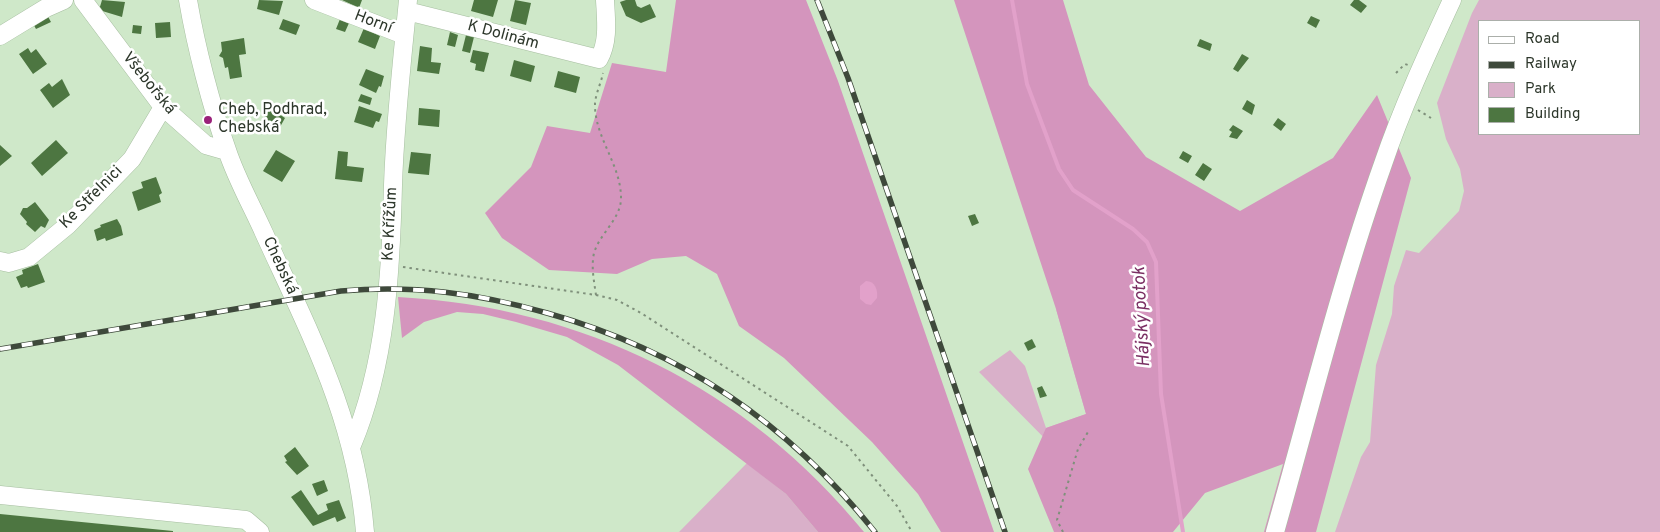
<!DOCTYPE html>
<meta charset="utf-8">
<style>
body{margin:0}
#map{position:relative;width:1660px;height:532px;overflow:hidden;background:#cfe8c9;font-family:Overpass,sans-serif}
canvas{display:block}
.legend{position:absolute;left:1478px;top:20px;width:162px;height:115px;box-sizing:border-box;background:#fff;border:1px solid #abafaa;margin:0;padding:6px 9px;list-style:none;font-size:15px;color:#2d372b}
.legend li{display:flex;align-items:center;gap:10px;height:25px}
.legend b{width:25px;border:1px solid #abafaa}
</style>
<div id="map">
<canvas width="1660" height="532"></canvas>
<ul class="legend">
<li><b style="height:6px;background:#fff"></b>Road</li>
<li><b style="height:6px;background:#3e493b"></b>Railway</li>
<li><b style="height:14px;background:#d9b0c9"></b>Park</li>
<li><b style="height:14px;background:#4d7641"></b>Building</li>
</ul>
</div>
<script>
const g = document.querySelector('canvas').getContext('2d');
g.lineJoin = 'round';
function paint(path, color) { g.fillStyle = color; g.fill(path, 'evenodd'); }
function stroke(path, color, width, dash) { g.strokeStyle = color; g.lineWidth = width; g.lineCap = dash ? 'butt' : 'round'; g.setLineDash(dash || []); g.stroke(path); }
function label(font, color, halo, rows, align = 'center') {
  g.font = font + ' Overpass,sans-serif'; g.lineWidth = 5; g.setLineDash([]); g.textBaseline = 'middle'; g.strokeStyle = halo; g.fillStyle = color; for (const [text, x, y, turn = 0] of rows) {
    g.save(); g.translate(x, y); g.rotate((+turn || 0) * Math.PI / 180); g.textAlign = isNaN(turn) ? turn : align; if (halo) g.strokeText(text, 0, 0); g.fillText(text, 0, 0); g.restore();
  }
}
const green = new Path2D(`
 M1479,0H1660V532H1335L1361,457L1370,442L1376,365L1392,314L1394,286L1406,250L1419,253L1459,211L1464,191L1460,169L1446,139L1437,103L1472,13ZM1479,21H1639V134H1479Z
 M1056,309L1122,371L1066,460L979,372L1010,350L1025,366L1046,428L1086,414Z
 M747,463L786,494L818,532H679Z`);
const forest = new Path2D(`
 M676,0H806L838,81L994,532H941L918,494L872,442L784,358L739,326L717,274L686,256L652,259L617,274L549,270L502,238L485,213L531,167L547,126L590,133L612,63L666,72Z
 M954,0H1063L1089,85L1146,157L1240,211L1333,158L1377,95L1411,178L1316,532H1264L1283,464L1205,493L1173,532H1054L1028,469L1046,428L1086,414L1056,309Z
 M398,297C583,307 747,388 864,532H818L786,494L747,464L618,365L567,337L516,322L483,314L457,312L424,322L402,338Z`);
const water = new Path2D(`
 M866,281C875,281 878,290 877,298L871,305L866,304L860,299V286Z`);
const stream = new Path2D(`
 M1012,0L1027,84L1059,169L1073,190L1133,229L1147,242L1156,262L1161,394L1183,532`);
const building = new Path2D(`
 M102,0L125,2L122,17L99,10Z
 M259,0L283,1L279,15L257,9Z
 M342,0H362L359,8Z
 M474,0H498L493,17L471,11Z
 M515,0L531,3L526,25L510,21Z
 M626,0H635L637,6L641,8L650,4L656,17L641,23L626,16L620,2Z
 M1354,0H1359L1367,6L1361,13L1350,5Z
 M45,11L51,22L36,29L30,18Z
 M1311,16L1320,20L1316,28L1307,23Z
 M283,19L300,25L296,35L279,29Z
 M340,19L349,23L345,32L336,29Z
 M170,22L171,37L156,38L155,23Z
 M133,25L142,26L141,34L132,33Z
 M364,28L380,36L375,49L358,42Z
 M450,32L458,35L455,47L447,45Z
 M466,35L474,37L470,53L462,51Z
 M244,38L246,54L239,55L242,77L230,79L228,67L225,68L223,58L219,56L222,51L221,42Z
 M1200,39L1212,44L1210,51L1197,46Z
 M420,46L432,48L431,62L441,63L439,74L417,71Z
 M28,48L31,53L36,49L47,64L33,74L19,54Z
 M473,50L489,53L484,72L475,70L476,64L470,62Z
 M1242,54L1249,58L1238,72L1233,69Z
 M514,60L535,66L531,82L510,76Z
 M366,69L384,76L381,87L379,86L376,93L359,85Z
 M558,71L580,77L576,93L554,87Z
 M62,79L70,95L53,108L40,90L49,83L52,87Z
 M361,94L372,98L370,105L358,101Z
 M1247,100L1255,105L1252,115L1242,109Z
 M359,106L382,114L379,122L376,121L373,128L354,122Z
 M419,108L440,110L439,127L418,125Z
 M269,109L281,112L279,114L285,118L280,127L276,125L273,130L261,123Z
 M1278,118L1286,124L1281,131L1273,125Z
 M1233,125L1243,131L1237,139L1229,137L1232,132L1229,130Z
 M56,140L68,153L42,176L31,163Z
 M0,145L12,156L0,166Z
 M276,150L295,161L282,182L263,171Z
 M338,151L348,152L347,166L364,168L362,182L335,179Z
 M1183,151L1192,156L1188,163L1179,158Z
 M411,152L431,154L429,175L408,173Z
 M1203,163L1212,169L1204,181L1195,175Z
 M156,177L162,193L159,195L161,202L138,211L132,192L143,188L141,182Z
 M35,202L49,220L45,228L41,226L35,232L26,224L27,222L20,214L23,208H27Z
 M975,214L979,223L972,226L968,216Z
 M117,219L121,226L123,235L106,241L105,238L97,241L94,230L101,227L100,225Z
 M38,264L45,282L28,288L27,286L21,288L16,277L23,274L22,270Z
 M1032,339L1036,347L1028,351L1024,343Z
 M1042,386L1047,396L1040,398L1037,388Z
 M295,447L309,466L297,475L285,462L287,461L284,456Z
 M324,480L328,491L317,496L312,484Z
 M301,490L318,515L328,510L326,504L339,500L346,518L337,522L335,517L313,526L291,497Z
 M0,514L173,531V532H0Z`);
const path = new Path2D(`
 M1396,73L1405,64L1408,65
 M1418,110L1431,118
 M403,267L596,295L617,300L641,313L848,446L897,506L912,532
 M596,295C594,281 591,267 594,253C600,233 621,219 621,198C621,164 594,137 595,103C596,93 601,83 603,73
 M1063,532L1057,520L1078,449L1088,432`);
const minor = new Path2D(`
 M83,0L163,107L206,145L227,151
 M188,0C196,47 211,105 227,150C236,178 252,206 264,233C310,334 356,419 365,532
 M314,0L404,35
 M407,11L599,59C609,41 606,20 605,0
 M0,36L46,8L64,0
 M0,261L9,263L29,257L68,225L132,159L163,107
 M352,445C386,364 391,272 393,185C395,123 402,61 408,0
 M0,495L246,520L260,532
 M1275,532C1310,409 1340,285 1383,164C1402,108 1427,54 1452,0`);
const rail = new Path2D(`
 M817,0L848,78L1005,532
 M0,349L341,291C416,285 476,293 547,313C682,351 788,423 875,532`);
const markers = [
 [208,120,5,"#9a217a"]
];
const streetNames = [
 ["Horní",373,23,21],
 ["K Dolinám",503,36,15],
 ["Všebořská",148,84,51],
 ["Ke Střelnici",92,198,-45],
 ["Ke Křížům",391,224,-87],
 ["Chebská",279,266,65]
];
const poiNames = [
 ["Cheb, Podhrad,",218,111],
 ["Chebská",218,129]
];
const waterNames = [
 ["Hájský potok",1143,317,-93]
];
paint(green, '#d9b0c9');
paint(forest, '#d495bd');
paint(water, '#e2a1ca');
stroke(stream, '#e2a1ca', 4);
paint(building, '#4d7641');
stroke(minor, '#a6bea0', 19);
stroke(path, '#7f907b', 2, [2.5, 4]);
stroke(minor, '#fff', 18);
stroke(rail, '#3e493b', 5.5);
stroke(rail, '#fff', 4, [11]);
for (const [x, y, r, color] of markers) { const dot = new Path2D(); dot.arc(x, y, r, 0, 2 * Math.PI); g.fillStyle = color; g.fill(dot); stroke(dot, '#fff', 2); }
label('16px', '#2d372b', '#fff', streetNames);
label('16px', '#2d372b', '#fff', poiNames, 'left');
label('italic 18px', '#7a2f63', '#fff', waterNames);
</script>
